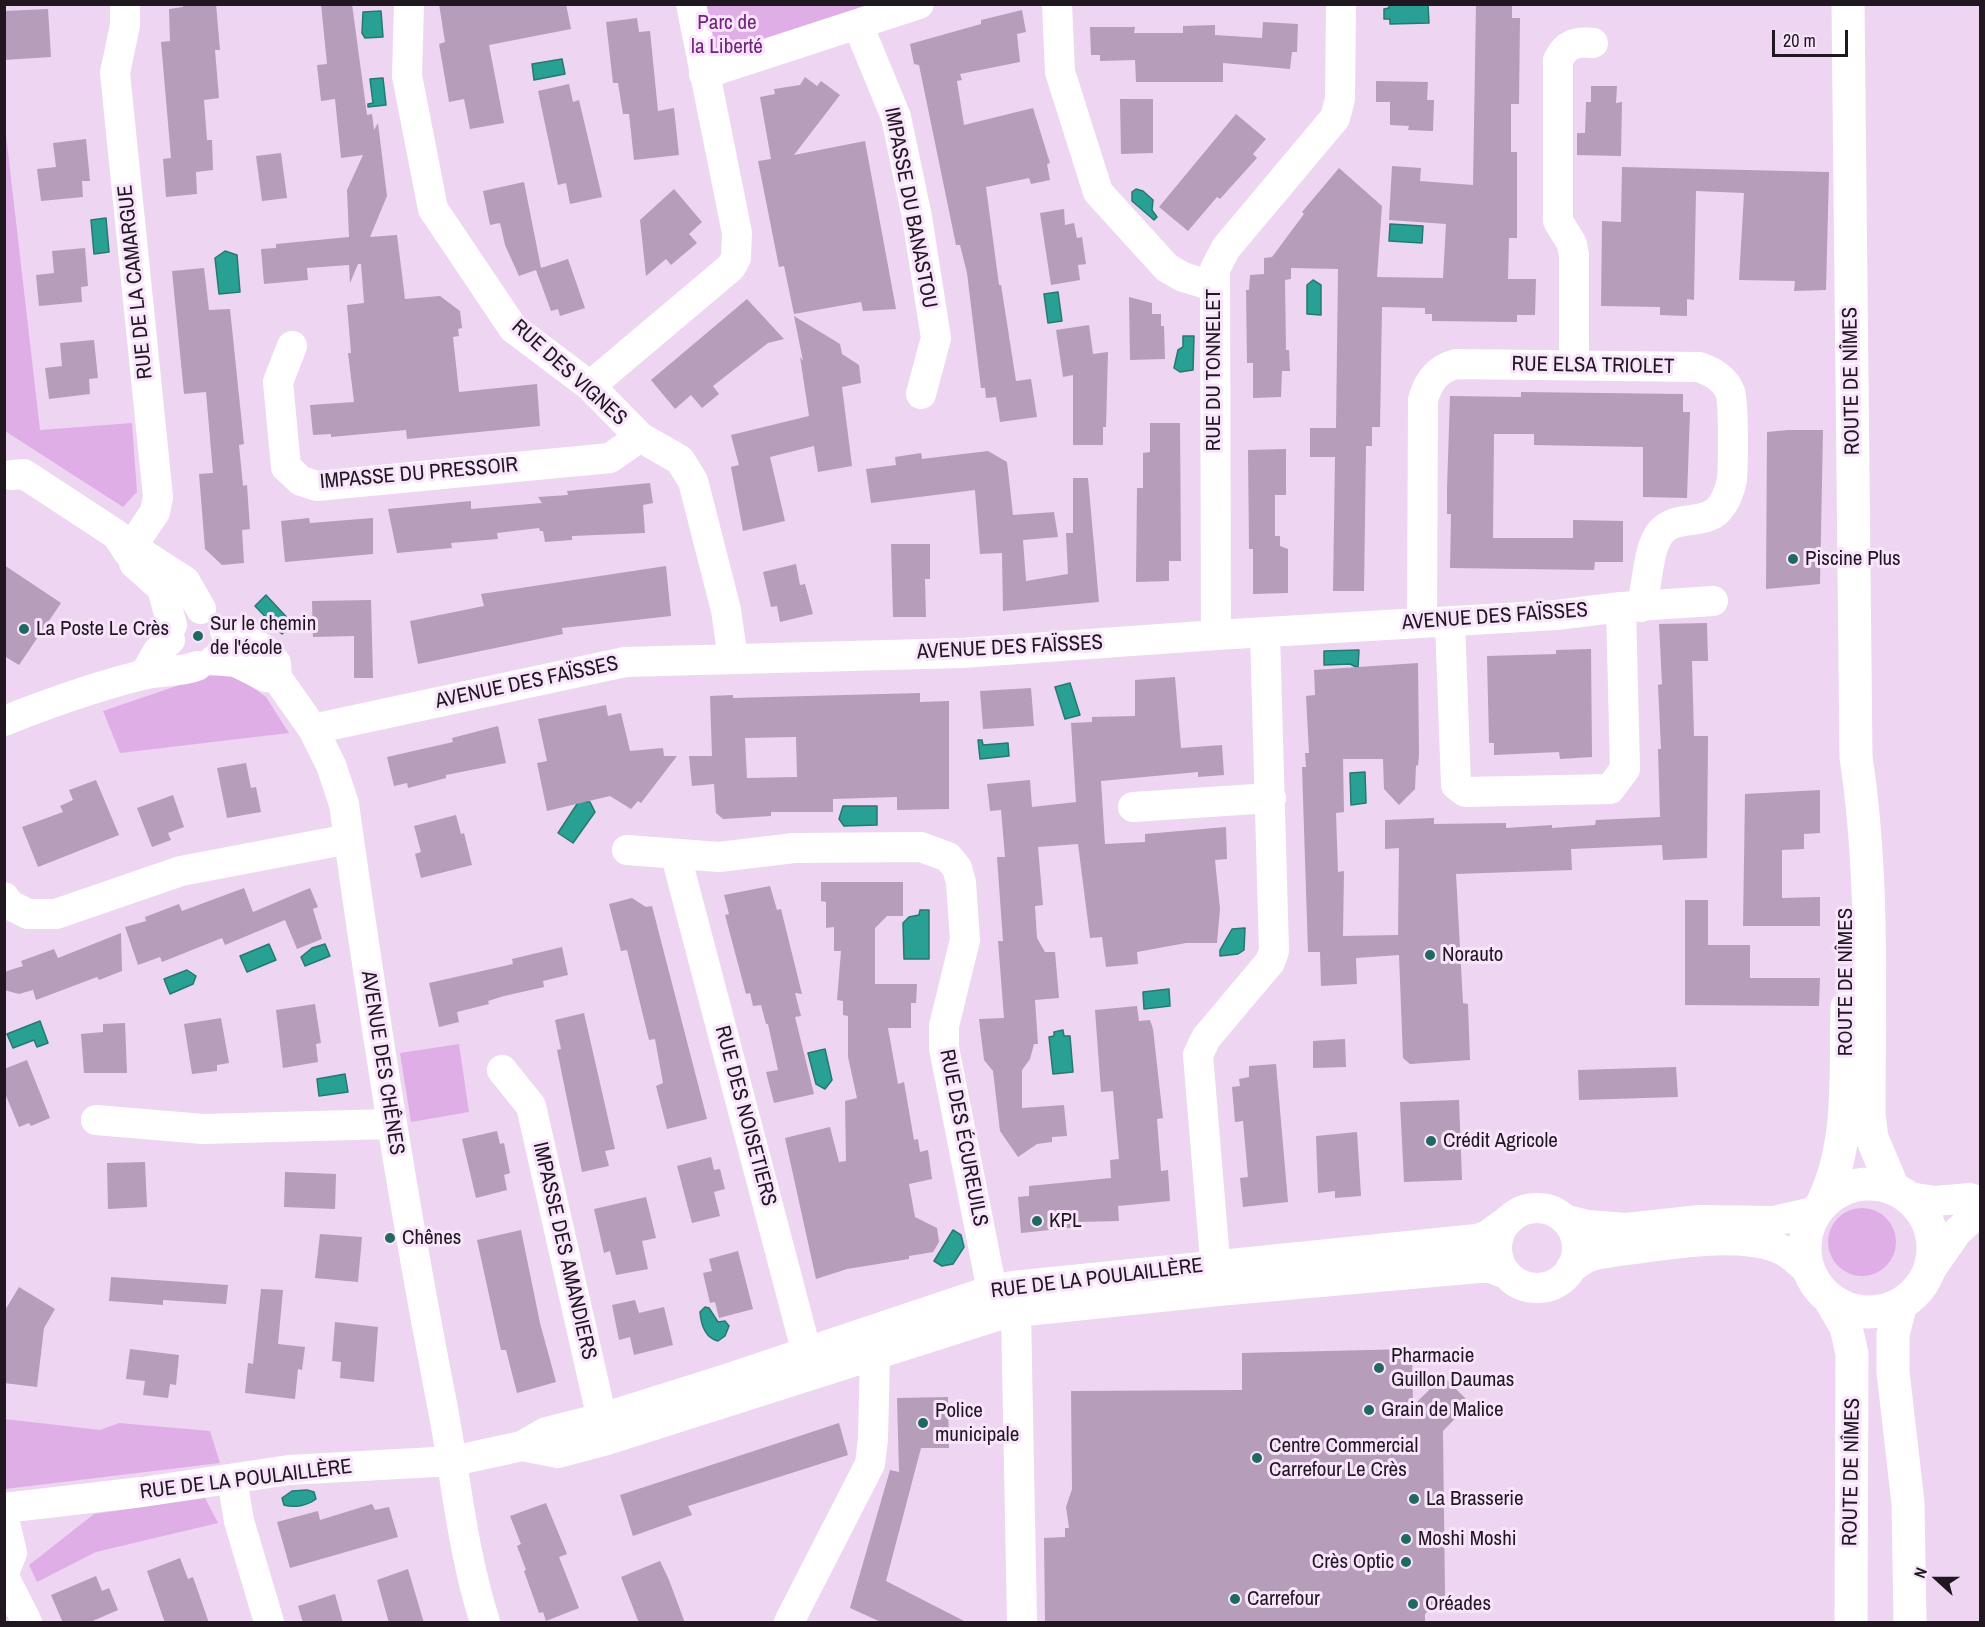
<!DOCTYPE html>
<meta charset="utf-8">
<style>
body{margin:0}
#map{position:relative;width:1985px;height:1627px;overflow:hidden;background:#eed5f2;font-family:"Archivo Narrow",sans-serif}
canvas{display:block}
.frame{position:absolute;inset:0;border:6px solid #201721;pointer-events:none}
.north{position:absolute;left:1907px;top:1549px;width:60px;height:60px;-webkit-text-stroke:4px #f8e4fb;paint-order:stroke;rotate:291deg;font-size:16px;font-weight:700;line-height:24px;text-align:center;color:#201721}
.north::after{content:'';display:block;margin:auto;width:21px;height:27px;background:#201721;clip-path:polygon(50% 0,100% 100%,50% 72%,0 100%)}
.scale{position:absolute;left:1772px;top:30px;width:76px;height:27px;box-sizing:border-box;border:3px solid #201721;border-top:0;padding-left:8px;font-size:18px;line-height:21px;white-space:nowrap;color:#201721;-webkit-text-stroke:4px #f8e4fb;paint-order:stroke}
</style>
<div id="map">
<canvas width="1985" height="1627"></canvas>
<div class="frame"></div>
<div class="north">N</div>
<div class="scale">20 m</div>
</div>
<script>
const g = document.querySelector('canvas').getContext('2d');
g.lineJoin = 'round';
function paint(path, color) { g.fillStyle = color; g.fill(path, 'evenodd'); }
function stroke(path, color, width, dash) { g.strokeStyle = color; g.lineWidth = width; g.lineCap = dash ? 'butt' : 'round'; g.setLineDash(dash || []); g.stroke(path); }
function label(font, color, halo, rows, align = 'center') {
  g.font = font + ' "Archivo Narrow",sans-serif'; g.lineWidth = 6; g.setLineDash([]); g.textBaseline = 'middle'; g.strokeStyle = halo; g.fillStyle = color; for (const [text, x, y, turn = 0] of rows) {
    g.save(); g.translate(x, y); g.rotate((+turn || 0) * Math.PI / 180); g.textAlign = isNaN(turn) ? turn : align; if (halo) g.strokeText(text, 0, 0); g.fillText(text, 0, 0); g.restore();
  }
}
const green = new Path2D(`
 M691,5H919L704,74Z
 M5,126L40,430L132,423L137,492L123,507L5,431Z
 M235,675L266,697L289,733L120,753L103,711L206,676Z
 M459,1044L469,1112L411,1122L400,1053Z
 M1828 1242a34 34 0 1 1 68 0a34 34 0 1 1-68 0Z
 M5,1419L100,1430L119,1423L210,1431L220,1463L5,1489Z
 M205,1498L218,1523L96,1552L37,1582L29,1565L94,1514Z`);
const water = new Path2D(`
 M1389,5H1428L1429,23L1390,24V19H1384V9L1389,8Z
 M381,11L383,37L365,38L362,33L363,12Z
 M562,59L565,74L534,80L532,64Z
 M383,78L386,105L368,107V104L373,103L370,79Z
 M1136,189L1143,191L1153,200L1152,210L1157,217L1154,220L1132,201V192Z
 M106,218L109,252L94,254L91,220Z
 M1390,224L1423,226L1422,243L1389,241Z
 M225,251L237,255L240,292L219,294L215,258Z
 M1313,280L1321,285V315L1307,314V285Z
 M1058,292L1062,321L1048,323L1044,294Z
 M1183,336H1194L1193,370L1180,372L1174,368L1178,350L1183,347Z
 M266,595L293,624L282,634L255,606Z
 M1359,650L1358,668L1350,664L1324,665V651Z
 M1070,683L1080,715L1065,719L1055,687Z
 M978,740H982L983,745L1008,743L1009,756L980,759Z
 M1365,772L1366,803L1351,805L1350,773Z
 M579,801L590,802L595,812L573,843L558,833Z
 M843,806H877V825L844,826L839,819Z
 M920,910H929V959H904L903,923L909,917L919,915Z
 M1245,928L1244,950L1238,954L1220,956V950L1232,929Z
 M269,944L276,960L247,972L240,956Z
 M325,944L330,956L305,966L301,957L312,948Z
 M187,970L196,976L193,984L170,994L164,979Z
 M1169,989L1170,1006L1144,1009L1143,992Z
 M40,1021L48,1043L37,1047L34,1040L13,1048L7,1034Z
 M1063,1030L1064,1036H1070L1073,1072L1053,1074L1049,1037L1054,1036V1032Z
 M825,1049L832,1080L825,1089L816,1084L808,1053Z
 M345,1074L348,1092L319,1096L317,1079Z
 M953,1230L961,1235L964,1247L953,1264L942,1266L934,1261Z
 M705,1307L709,1308L718,1322L725,1321L729,1326L725,1336L718,1341C705,1338 701,1324 700,1312Z
 M307,1490L314,1492L316,1499C307,1506 294,1508 284,1505L282,1498L292,1491Z`);
const building = new Path2D(`
 M183,4H216L220,50H215L219,98L204,100L207,140H212L213,170L196,172L197,194L166,197L163,159L171,158L161,42L170,41L169,9L183,7Z
 M321,4H352L367,115L372,114L374,130L378,123L387,196L370,237L397,235L405,299L440,296L460,311L462,328L458,329L459,336L453,337L459,392L537,384L540,426L407,439L406,430L331,437V434L313,435L310,405L354,402L348,353H351L347,305L364,303L361,264H358L350,283L349,265L307,268L308,280L264,284L261,249L276,248V244L349,237L347,190L363,155L341,158L335,99L321,101L317,65L327,64Z
 M439,4H566L571,29L489,45L504,123L470,129L464,99L449,102L439,44L445,42Z
 M1476,4H1512V18H1520L1519,104H1511V152H1517V238H1509L1508,279H1536L1535,315H1517V322L1432,321V314H1425V308L1382,307L1380,427H1372V446H1366L1364,591H1333L1335,457H1310V428H1336L1338,269L1291,268V279L1285,280L1286,350H1289L1290,371H1282L1281,397L1253,398V363H1247L1246,290H1249L1250,275L1264,274V258L1272,257L1304,214L1302,212L1339,168L1382,206L1377,277L1443,278L1446,224L1389,220L1392,166L1421,168L1420,181L1473,185Z
 M48,9L51,57L4,60V11Z
 M1022,10L1026,32L1017,34L1020,62L960,74L962,80L957,81L964,125L1033,108L1050,163L1047,164L1050,180L1031,184L1029,178L986,187L999,285H1001L1016,381L1031,379L1037,417L1000,422L996,397L986,398L985,388H981L967,273L960,245H956L919,65L914,64L910,44L981,24V20Z
 M637,18L639,32L650,31L658,111L674,108L679,155L634,160L629,114H623L618,83H613L606,22Z
 M1263,22L1298,24L1297,52H1292L1290,69L1223,63V82H1136L1135,60L1100,61V55H1091L1090,27H1135L1134,33H1183V26L1215,25V35L1262,38Z
 M805,77L817,86L821,81L840,95L794,155L865,141L896,309L863,311L861,302L794,314L784,266L779,267L758,161L771,159L760,97L775,94L774,89L800,85Z
 M1376,81L1428,82L1427,100H1434L1433,131L1408,130L1409,126L1390,125V102H1376Z
 M569,84L573,102L579,100L602,197L570,204L566,183L558,185L538,91Z
 M1591,86H1617L1616,103L1622,102L1621,156L1577,155V133H1585L1586,102H1591Z
 M1120,99H1153V153L1121,154Z
 M1236,114L1266,139L1253,154L1257,158L1220,199L1217,197L1188,231L1159,207Z
 M86,139L90,181H82L83,197L41,201L37,169L56,167L53,143Z
 M281,153L287,198L262,201L256,156Z
 M1622,167L1829,172L1826,290L1794,291L1795,281L1739,280L1744,193L1696,191L1694,300L1687,299V316L1660,315V307L1601,306L1602,221L1621,222Z
 M524,182L541,268L568,259L585,308L560,316L558,309L551,311L536,270L519,276L505,245L500,223L490,225L483,191Z
 M674,189L702,222L689,234L697,243L671,265L666,259L646,276L640,220Z
 M1064,209L1065,225L1074,223L1077,238L1082,237L1086,264L1078,265L1080,280L1051,285L1040,213Z
 M85,248L88,286L81,287L82,302L39,306L36,275L54,273L52,251Z
 M204,268L209,310L230,309L244,444L239,445L243,486L247,485L250,529L242,530L244,563L222,565L205,549L199,474L213,473L206,392L184,394L172,271Z
 M1129,297L1152,303V314H1161V326H1164L1165,359L1130,360Z
 M747,299L784,339L768,343L713,386L719,394L702,408L691,395L675,409L651,380Z
 M794,316L840,344L842,354L859,365L861,383L842,387L852,466L818,472L814,446L770,457L785,521L743,531L731,467L739,465L731,435L809,416L800,357L803,361Z
 M1089,325L1093,354L1108,352L1106,427H1103V445H1073V375L1063,377L1056,330Z
 M94,340L98,378L89,379L90,394L49,399L45,368L62,366L60,343Z
 M1521,392L1683,394V412H1690L1687,498L1643,497V447L1534,445V434H1494L1493,538H1573V520L1623,521V562H1595L1594,570L1450,568L1451,514H1447V489L1450,396L1521,397Z
 M1150,423H1180L1181,561H1169V581L1136,582L1137,488H1143V453L1150,452Z
 M1788,430H1823L1820,584L1766,589L1767,432Z
 M1286,449V495H1275V536H1280V546L1288,549V593L1253,594V549H1249L1248,450Z
 M988,451L1007,462L1013,515L1054,512L1058,537L1023,540L1026,581L1068,574L1066,533H1073V478H1088L1099,602L1003,611L1002,553L980,554L975,490L871,503L866,469L896,465L895,457L921,453L922,459Z
 M650,483L653,503L643,505L645,533L572,536V540L545,542L543,531H540L539,528L497,533L498,539L451,543L452,548L397,553L388,509L471,501V509L542,503L538,497L568,495L567,491Z
 M309,518L310,523L373,518V554L285,562L281,521Z
 M891,544H930V579H925L926,617H893Z
 M796,564L800,585L805,584L813,614L780,622L777,606L771,607L763,572Z
 M4,565L61,603L19,665L4,656Z
 M666,566L671,616L562,628L563,634L418,664L410,621L484,606L481,594Z
 M371,600L373,678H354V636L313,637L312,601Z
 M1707,623L1708,661H1692L1694,736H1708L1707,858L1663,860L1662,845L1571,849L1572,870L1456,874L1463,1003L1468,1004L1470,1060L1410,1064L1403,1058L1399,955L1356,958L1357,984L1321,986L1320,952H1308L1302,767H1306L1305,753H1309L1306,696L1315,695L1314,670L1418,663L1419,754L1418,766L1416,765L1415,789L1399,805L1384,789L1383,759H1343L1344,812L1336,813L1338,872L1344,871L1343,936L1398,935L1399,848L1385,849V820L1434,818V824L1506,823V828L1552,825V828L1595,825L1596,820L1660,817L1658,749H1661L1658,685L1662,684L1659,624Z
 M1591,649L1592,757L1560,759L1559,752L1494,755V743H1489L1487,656L1556,654V650Z
 M1175,677L1181,748L1222,745L1224,775L1198,777V772L1101,781L1105,844L1145,842V834L1226,827L1227,859L1215,860L1220,909L1217,943H1186L1137,952L1138,964L1106,967L1102,937L1090,938L1078,844L1038,847L1043,905L1035,906L1037,938L1045,952H1055L1059,998L1035,1000L1038,1044H1034L1030,1059L1022,1070V1108L1064,1105L1067,1136L1052,1137V1142L1037,1144L1018,1157L1000,1131L993,1071L984,1060L979,1019L1004,1018L998,941H1003L997,857H1005L1001,810L990,811L987,784L1030,780L1032,807L1076,802L1071,723L1092,722V717L1135,716V680Z
 M1031,688L1034,726L983,729L980,691Z
 M920,693V702L949,701V809L897,810V797L833,799V812H771V816L723,819L716,813L714,784L692,786L689,756H712L710,696L733,695V698ZM796,737L797,777L747,778L745,738Z
 M606,705L608,716L621,713L630,751L663,748L664,756H677L641,803L638,801L631,809L610,796L547,811L537,763L547,761L538,719Z
 M498,726L506,763L446,775V778L408,788L407,783L394,786L387,757L453,742L452,738Z
 M246,763L251,788L256,787L261,812L227,818L217,768Z
 M96,780L119,835L38,867L22,827L63,812L60,806L73,800L69,790Z
 M1820,790V833L1804,834V849L1782,850V898L1820,897V926H1743L1745,794Z
 M173,795L184,827L168,833L171,840L152,847L137,808Z
 M456,815L461,834L464,833L472,865L421,878L415,854L421,852L414,826Z
 M821,882H903V916H887L875,928V984H917L916,1003H911V1028H888L898,1084L904,1082L914,1140L918,1139L920,1152L928,1150L932,1179L909,1184L915,1217L937,1228L939,1242L933,1252L909,1256V1259L847,1269L816,1279L785,1138L830,1127L839,1162L846,1161L845,1101L857,1098L848,1057V1016L843,1015V1001L837,1000L841,951H834V927L826,928V902L821,901Z
 M770,886L777,910L781,909L802,994L795,993L801,1016L795,1017L814,1094L774,1103L766,1072L778,1070L768,1024H766L761,1005L753,1006L750,993L746,994L725,915L729,914L724,895Z
 M244,888L253,912L310,888L318,907L313,909L322,939L297,949L285,920L225,945L222,938L162,962L160,957L138,965L125,927L146,921L145,917L179,904L182,911Z
 M632,898L646,907L652,906L707,1119L667,1129L656,1086L663,1083L655,1039L649,1040L627,950L621,951L609,904Z
 M1685,900H1708V945H1750V978H1820L1819,1006L1685,1005Z
 M121,933L122,971L99,980L97,977L36,1000L33,990L19,994L4,990V972L23,966L21,961L54,949L58,958Z
 M562,947L568,975L543,981L544,987L504,996L488,1001L489,1004L457,1012L459,1022L439,1027L429,983L513,964L512,959Z
 M315,1004L321,1043L316,1044L318,1062L283,1068L276,1010Z
 M1137,1006L1139,1021L1150,1020L1153,1029L1163,1118L1157,1119L1161,1171L1168,1170L1170,1201L1118,1206L1119,1221L1077,1222L1078,1227L1021,1233L1018,1197L1029,1196V1186L1111,1178L1110,1160L1119,1159L1113,1091L1101,1092L1095,1010Z
 M584,1013L615,1149L605,1151L609,1166L582,1172L557,1050L561,1049L555,1020Z
 M221,1018L229,1063L217,1065V1071L192,1074L184,1024Z
 M125,1023L127,1073H84L81,1034L103,1032V1024Z
 M1345,1039L1346,1067L1313,1068V1041Z
 M27,1060L50,1118L31,1126L29,1123L19,1127L4,1091V1069Z
 M1276,1064L1288,1202L1243,1207L1240,1178L1248,1177L1243,1121L1235,1122L1232,1087L1240,1086L1239,1079L1249,1077V1066Z
 M1676,1067L1678,1097L1579,1100L1578,1070Z
 M1459,1100L1462,1180L1404,1182L1400,1102Z
 M497,1131L500,1144L504,1143L510,1173L504,1175L507,1190L476,1198L462,1139Z
 M1357,1132L1361,1196L1335,1198V1191L1318,1193L1316,1136Z
 M711,1157L714,1170L720,1169L725,1189L714,1192L720,1216L692,1223L677,1166Z
 M145,1162L147,1207L108,1209L107,1163Z
 M285,1172L336,1174L335,1209L284,1207Z
 M646,1197L656,1238L642,1241L648,1269L616,1275L610,1251L604,1253L594,1209Z
 M521,1230L540,1323L556,1382L517,1393L506,1350H501L477,1240Z
 M320,1234L362,1237L358,1282L315,1278Z
 M738,1251L753,1309L719,1318L715,1302L710,1303L703,1273L712,1271L709,1259Z
 M111,1277L228,1285L226,1304L163,1300V1305L109,1301Z
 M19,1287L55,1309L44,1328L37,1387L4,1383V1312Z
 M261,1289L283,1290L278,1344L305,1347L302,1370L298,1369L295,1399L245,1393L248,1363L253,1364Z
 M635,1300L639,1313L664,1307L673,1345L634,1355L630,1337L619,1340L612,1305Z
 M335,1322L378,1327L374,1382L340,1378L341,1362L332,1361Z
 M130,1349L179,1355L176,1385L170,1384L168,1398L143,1395L145,1381L126,1379Z
 M1412,1349L1413,1406L1443,1376L1470,1403L1443,1431L1445,1595L1425,1614V1623H1045L1044,1538L1065,1537V1528H1069L1066,1507L1072,1489L1071,1391L1242,1390V1353Z
 M948,1397L949,1448H921L886,1581L968,1623H883L850,1608L890,1470L899,1472L897,1398Z
 M839,1423L848,1455L688,1506L692,1515L633,1536L620,1495Z
 M546,1503L567,1554L559,1557L579,1608L546,1621L543,1612L539,1613L524,1571L526,1570L517,1546L521,1544L510,1516Z
 M372,1504L375,1510L389,1507L398,1537L290,1568L277,1522L318,1511L320,1520Z
 M180,1558L188,1579L193,1577L209,1623H165L147,1571Z
 M660,1561L669,1580L685,1623H639L621,1577Z
 M408,1569L424,1623H389L377,1580Z
 M96,1576L102,1591L109,1588L118,1610L88,1623H63L51,1595Z
 M335,1594L343,1623H303L298,1606Z`);
const minor = new Path2D(`
 M125,4V25L115,73L158,497L155,512L128,552
 M409,4L407,76L433,209L513,328L590,386L640,437L680,460L693,481L726,610L733,659
 M1057,4L1060,72L1098,192L1167,268L1183,277L1213,286
 M858,25L896,117L917,217L936,338L921,394
 M704,74L919,4
 M292,346L278,382L286,467L301,481L317,486L610,458L640,437
 M1574,365V255L1572,244L1558,221V60C1566,44 1576,41 1593,43
 M590,386L731,267L736,258L737,233L691,4
 M12,475L24,474L117,535L128,552L143,554L185,581L201,609
 M134,563L162,588L172,625
 M1450,621L1456,785L1465,792L1610,789L1625,769L1621,607
 M1422,622L1423,400C1428,381 1437,369 1456,364L1699,367C1713,372 1724,378 1730,392C1734,401 1733,467 1732,479C1730,490 1726,501 1719,509C1704,526 1676,514 1661,532C1647,548 1648,586 1641,607
 M225,631L264,649L276,663L277,678L313,729L331,765L344,804C372,1005 403,1205 442,1404C456,1477 462,1551 485,1622
 M1216,635L1215,269L1226,248L1335,118L1340,99L1341,4
 M214,660L236,662L266,677L277,678
 M145,674L158,651L170,640
 M4,721C49,703 95,687 142,675C161,670 178,673 197,666
 M313,729L625,662L962,653L1216,635L1556,615L1621,607L1713,601
 M1133,807L1271,798
 M627,850L719,857L794,848L921,847L948,857L957,868L961,882L965,940L944,1026V1048L996,1311
 M676,856L811,1369
 M4,897L10,905L28,914H56L181,871L349,839
 M502,1070L531,1106L606,1437
 M96,1120L203,1129L391,1124
 M1909,1197L1935,1201L1970,1198L1980,1201
 M1497 1248a40 40 0 1 1 80 0a40 40 0 1 1-80 0Z
 M1564,1219L1587,1225L1626,1228L1700,1220L1774,1221L1818,1211
 M1571,1268L1586,1258L1599,1254C1647,1248 1729,1231 1775,1247C1789,1251 1798,1262 1809,1271
 M1929,1272L1957,1232L1980,1211
 M1217,1284L1198,1055L1206,1038L1270,962L1274,951L1265,633
 M1016,1312L1022,1622
 M522,1446L558,1453L607,1440L997,1316L1016,1312L1218,1291L1479,1268H1491L1506,1274
 M232,1479L239,1521L269,1622
 M4,1508L142,1492L289,1470L453,1461L522,1446L546,1432L602,1418L723,1380L992,1290L1013,1286L1477,1239L1488,1235L1510,1219
 M4,1519L12,1553L4,1573
 M4,1577L27,1622
 M789,1622L870,1464L873,1439L875,1354`);
const primary = new Path2D(`
 M1848,4L1856,757C1874,875 1869,996 1869,1115L1872,1138L1893,1188
 M1805 1248a64 64 0 1 1 128 0a64 64 0 1 1-128 0Z
 M1822,1204C1852,1145 1845,1072 1847,1007
 M1829,1298L1846,1327L1852,1354L1851,1622
 M1901,1304L1893,1334V1372L1908,1503L1910,1622`);
const markers = [
 [1793,559,6,"#1f6961"],
 [24,629,6,"#1f6961"],
 [198,636,6,"#1f6961"],
 [1430,955,6,"#1f6961"],
 [1431,1141,6,"#1f6961"],
 [1037,1221,6,"#1f6961"],
 [390,1238,6,"#1f6961"],
 [1379,1368,6,"#1f6961"],
 [1369,1410,6,"#1f6961"],
 [923,1423,6,"#1f6961"],
 [1257,1458,6,"#1f6961"],
 [1414,1499,6,"#1f6961"],
 [1406,1539,6,"#1f6961"],
 [1406,1562,6,"#1f6961"],
 [1235,1599,6,"#1f6961"],
 [1413,1604,6,"#1f6961"]
];
const parkNames = [
 ["Parc de",727,23],
 ["la Liberté",727,47]
];
const streetNames = [
 ["IMPASSE DU BANASTOU",910,208,79],
 ["RUE DE LA CAMARGUE",136,282,-96],
 ["RUE ELSA TRIOLET",1593,366,1],
 ["RUE DU TONNELET",1214,370,-90],
 ["RUE DES VIGNES",569,373,42],
 ["ROUTE DE NÎMES",1852,381,-91],
 ["IMPASSE DU PRESSOIR",419,474,-5],
 ["AVENUE DES FAÏSSES",1495,617,-4],
 ["AVENUE DES FAÏSSES",1010,648,-3],
 ["AVENUE DES FAÏSSES",527,683,-12],
 ["ROUTE DE NÎMES",1846,982,-90],
 ["AVENUE DES CHÊNES",382,1063,81],
 ["RUE DES NOISETIERS",745,1116,75],
 ["RUE DES ÉCUREUILS",963,1138,79],
 ["IMPASSE DES AMANDIERS",564,1251,77],
 ["RUE DE LA POULAILLÈRE",1097,1279,-7],
 ["ROUTE DE NÎMES",1852,1472,-89],
 ["RUE DE LA POULAILLÈRE",246,1480,-7]
];
const poiNames = [
 ["Piscine Plus",1805,559],
 ["Sur le chemin",210,624],
 ["de l'école",210,648],
 ["La Poste Le Crès",36,629],
 ["Norauto",1442,955],
 ["Crédit Agricole",1443,1141],
 ["KPL",1049,1221],
 ["Chênes",402,1238],
 ["Pharmacie",1391,1356],
 ["Guillon Daumas",1391,1380],
 ["Grain de Malice",1381,1410],
 ["Police",935,1411],
 ["municipale",935,1435],
 ["Centre Commercial",1269,1446],
 ["Carrefour Le Crès",1269,1470],
 ["La Brasserie",1426,1499],
 ["Moshi Moshi",1418,1539],
 ["Crès Optic",1394,1562,"right"],
 ["Carrefour",1247,1599],
 ["Oréades",1425,1604]
];
paint(green, '#e0aee7');
paint(water, '#28a194');
stroke(water, '#267872', 1.5);
paint(building, '#b69db9');
stroke(minor, '#fff', 30);
stroke(primary, '#fff', 33);
for (const [x, y, r, color] of markers) { const dot = new Path2D(); dot.arc(x, y, r, 0, 2 * Math.PI); g.fillStyle = color; g.fill(dot); stroke(dot, '#f8e4fb', 2); }
label('21px', '#72227e', '#f8e4fb', parkNames);
label('21px', '#201721', '#f8e4fb', streetNames);
label('21px', '#201721', '#f8e4fb', poiNames, 'left');
</script>
